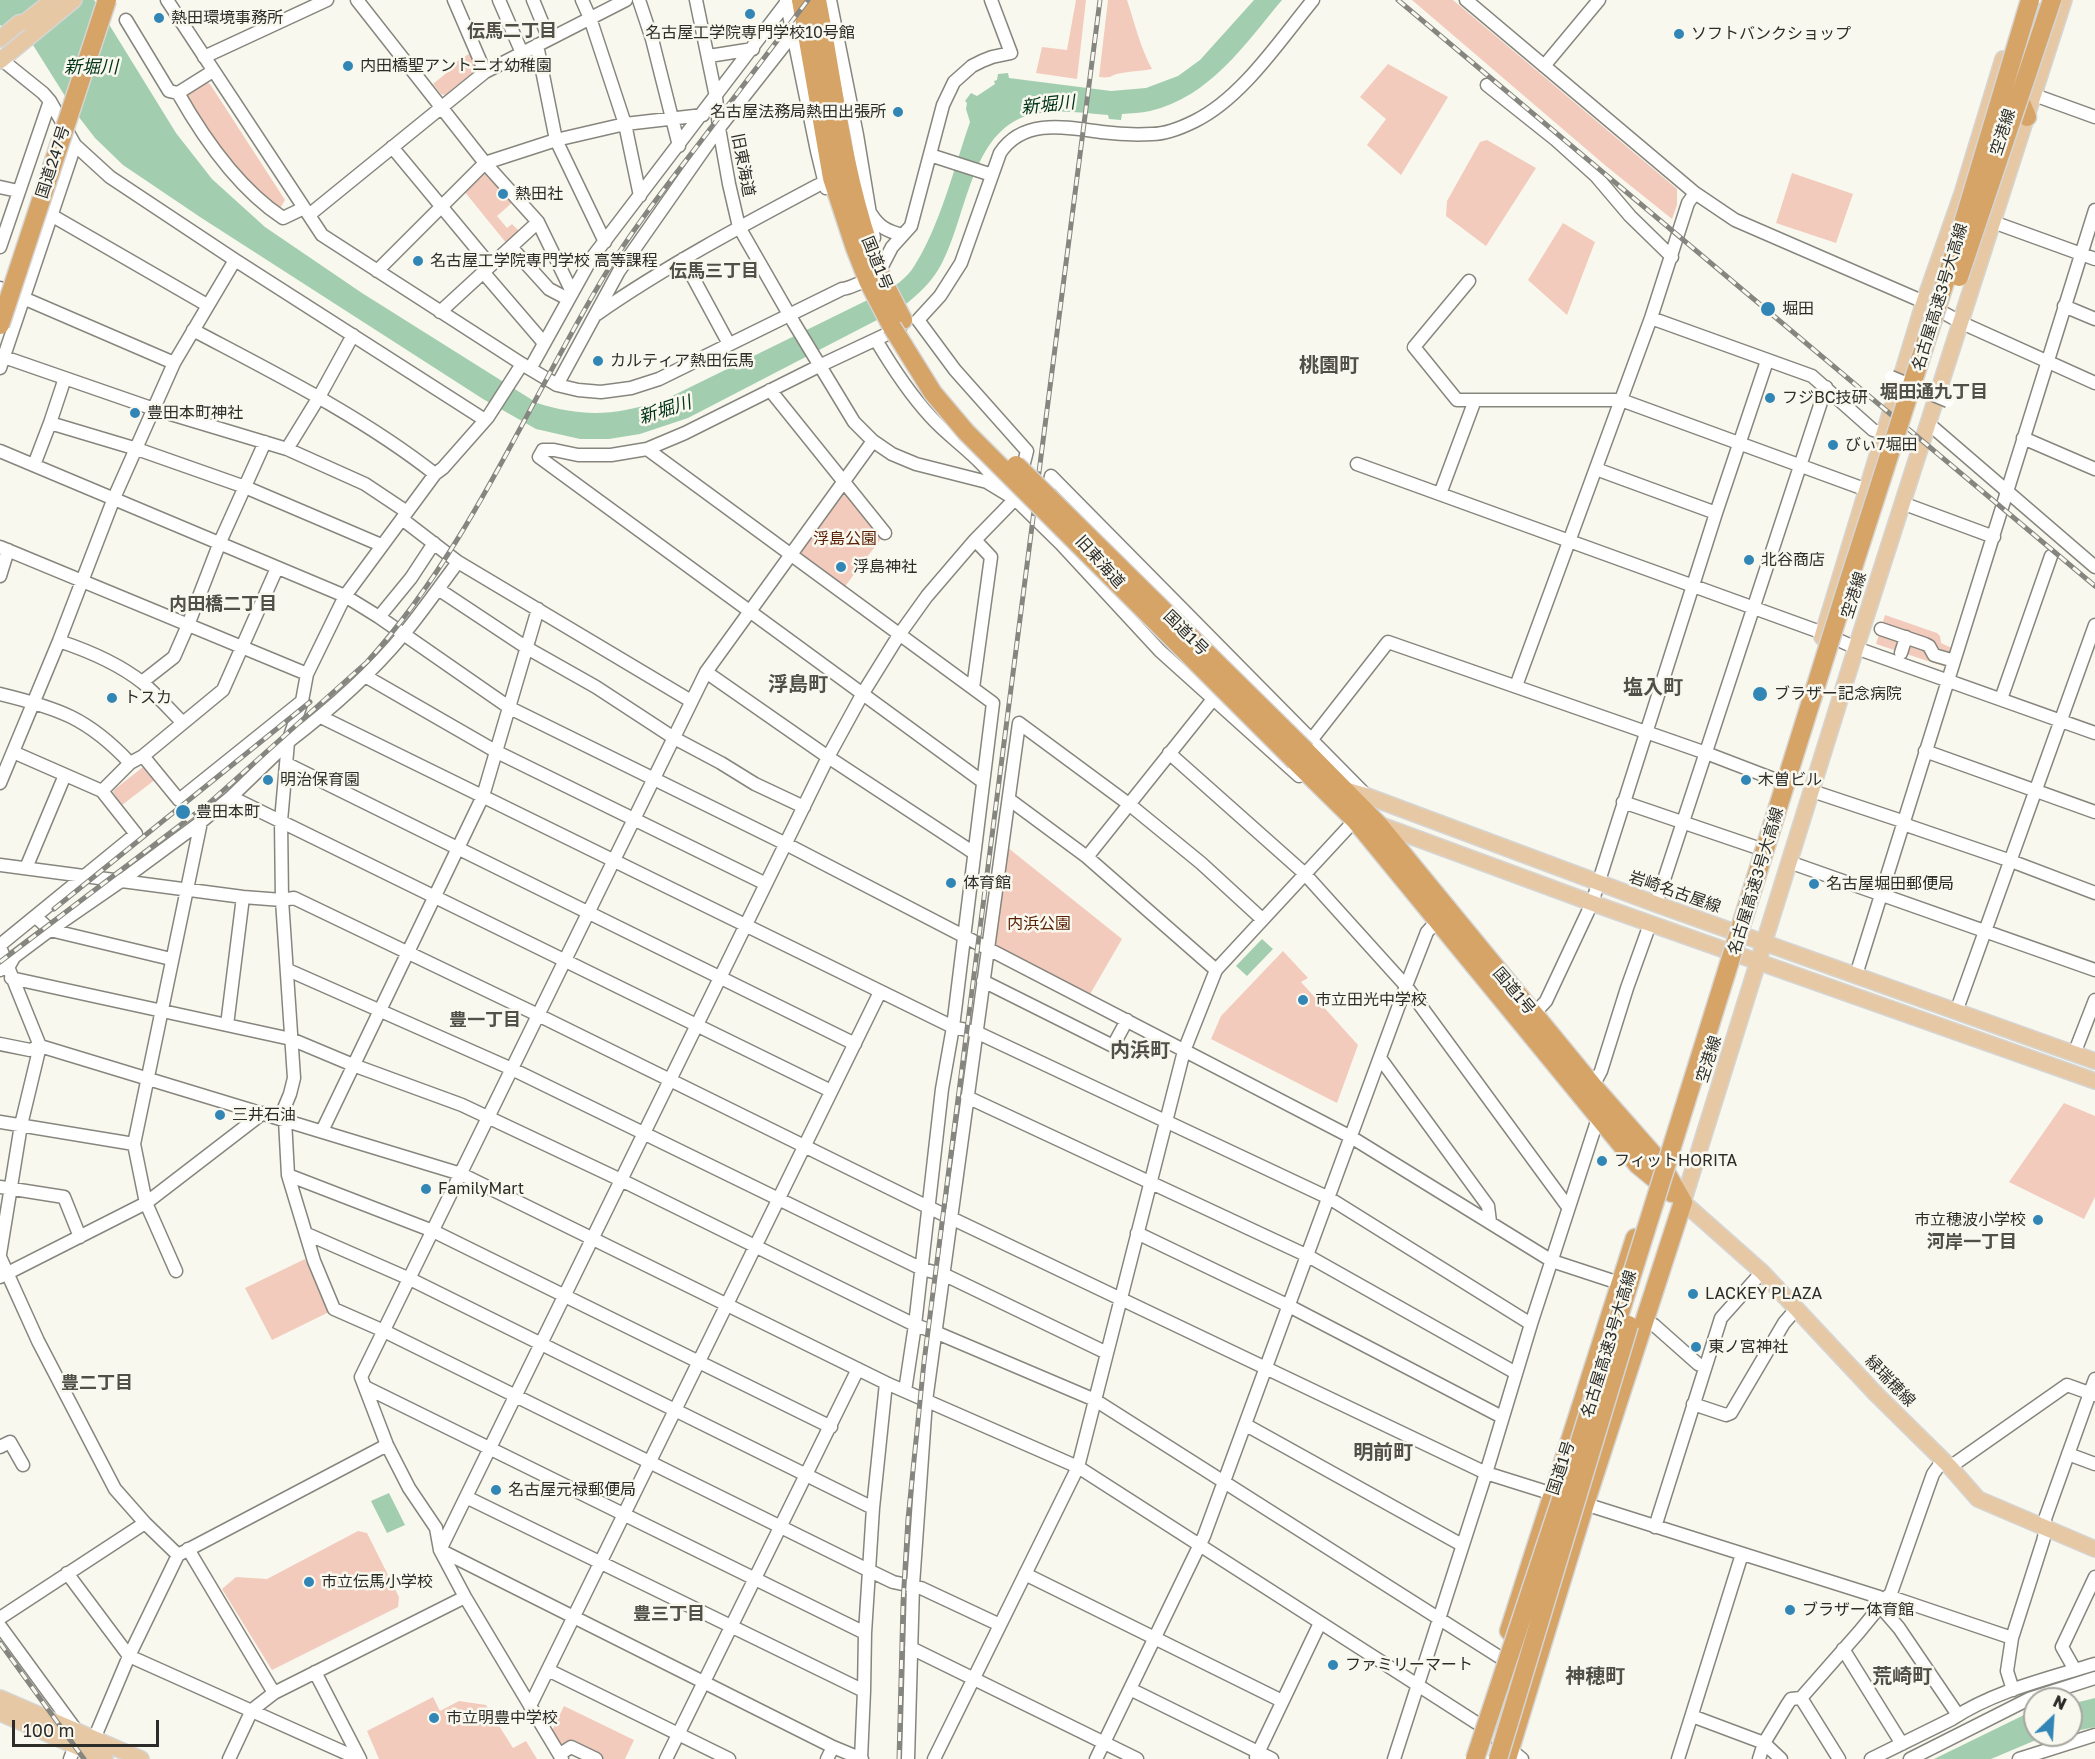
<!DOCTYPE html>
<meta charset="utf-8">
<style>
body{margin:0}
#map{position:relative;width:2095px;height:1759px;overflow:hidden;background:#f9f8ef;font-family:"Golos Text",sans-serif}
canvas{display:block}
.north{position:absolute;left:2023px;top:1687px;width:60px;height:60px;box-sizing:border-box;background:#f9f8ef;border:2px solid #a7a6a0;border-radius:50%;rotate:25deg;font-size:16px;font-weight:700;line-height:24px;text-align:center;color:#2c2c29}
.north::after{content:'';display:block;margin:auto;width:21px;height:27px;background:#3286b6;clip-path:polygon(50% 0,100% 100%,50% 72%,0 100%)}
.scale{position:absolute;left:12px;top:1720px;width:147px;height:27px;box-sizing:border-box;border:3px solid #2c2c29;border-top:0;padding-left:8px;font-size:18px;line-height:21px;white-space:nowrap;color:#2c2c29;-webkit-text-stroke:4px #f9f8ef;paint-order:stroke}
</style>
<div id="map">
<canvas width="2095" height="1759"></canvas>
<div class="north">N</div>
<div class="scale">100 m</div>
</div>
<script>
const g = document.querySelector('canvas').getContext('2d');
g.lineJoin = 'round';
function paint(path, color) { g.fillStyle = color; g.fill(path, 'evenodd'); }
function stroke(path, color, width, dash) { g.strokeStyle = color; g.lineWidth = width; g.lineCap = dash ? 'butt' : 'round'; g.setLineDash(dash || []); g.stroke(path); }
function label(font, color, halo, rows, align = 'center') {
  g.font = font + ' "Golos Text","Noto Sans JP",sans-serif'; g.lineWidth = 5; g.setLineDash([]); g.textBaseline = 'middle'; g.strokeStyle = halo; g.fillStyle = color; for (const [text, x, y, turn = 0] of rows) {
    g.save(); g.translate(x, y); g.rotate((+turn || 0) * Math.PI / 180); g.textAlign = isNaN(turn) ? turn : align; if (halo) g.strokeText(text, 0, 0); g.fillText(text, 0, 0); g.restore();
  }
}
const green = new Path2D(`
 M1076,0H1086L1077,79L1036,73L1042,47L1067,50Z
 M1108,0H1127C1135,24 1140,47 1152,69C1142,71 1133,71 1122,73C1111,74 1113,79 1099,77Z
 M1412,0H1453L1677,189V205L1672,219L1606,166Z
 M472,52L478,68L445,95L441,94L433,84L450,70L448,67Z
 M1388,64L1448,97L1401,175L1367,145L1386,119L1360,97Z
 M206,82L210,84L285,200L279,210L248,181L222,151L187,98L188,94Z
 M1487,140L1536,168L1486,246L1446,216L1447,201L1480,142Z
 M487,171L514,201L497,216L507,228L512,224L520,232L507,244L464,191L483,172Z
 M1792,173L1853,194L1836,243L1776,223Z
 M1563,223L1595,242L1567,315L1528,280Z
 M844,490L883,536L843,589L800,558L799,553Z
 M1885,615L1937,633L1940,636L1941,643L1954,649L1949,668L1876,644Z
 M143,767L148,770L156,779L122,805L113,792L115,789Z
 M1007,847L1122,939L1089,996L995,947Z
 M1283,951L1308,978L1301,982L1358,1045L1337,1103L1211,1039L1221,1016Z
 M2064,1103L2095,1116V1197L2084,1219L2009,1182Z
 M305,1259L331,1311L272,1340L245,1288Z
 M358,1531L367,1533L399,1597L398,1607L272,1670L222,1589L236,1577L267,1579Z
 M433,1697L440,1711L459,1701L486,1705L513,1748L526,1741L537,1759H379L367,1731Z
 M564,1706L634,1740L625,1759H596L571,1747L560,1754L549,1737Z`);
const water = new Path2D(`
 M0,0H94L176,133L212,179L265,227L362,293L537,403C586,418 614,415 662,401L894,287C902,280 911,273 916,263C940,225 955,165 970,122L966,109L967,103L965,101L971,93L977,96L995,84L994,81L997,80L998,74L1008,73L1009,78L1111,91L1146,88L1178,76L1200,60L1254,0H1282C1245,44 1210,97 1150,111C1141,113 1131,113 1122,114L1121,120L1109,119L1108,115C1083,113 1055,108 1030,115C971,130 967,216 942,263C933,281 918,295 902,307L688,418L640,434L609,439H580L536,429L483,399L200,217L123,165L95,138L75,112L33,45L0,25Z
 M1262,939L1273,949L1247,976L1236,966Z
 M389,1493L405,1525L387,1533L371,1501Z
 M2095,1698V1727L2071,1732V1704Z
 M2035,1712V1735H2059L2036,1740L1991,1759H1934L2026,1714Z`);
const minor = new Path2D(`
 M167,0L322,235L522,364L557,385L578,390L601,392L631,388L659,379L842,289C852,288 858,282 868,281
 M357,0L485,163L538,222L572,292
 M454,0L485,72
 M499,0L522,53
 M533,0L549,39
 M582,0L590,18L625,124L640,196
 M639,0L652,39L679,146
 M696,0L716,97L719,128L729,184L739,227L794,323L854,422L873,441L892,454L916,464L987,482L1015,499L1061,544L1160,651L1299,776
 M786,0L817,151L826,188
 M830,0L857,135L874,238
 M1466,0L1695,193L1735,220L1924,302L1962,323L2095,383
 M126,20L169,91L178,93C204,139 239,189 283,218L304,208
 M537,45L556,140L605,242
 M709,56L753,49
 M204,57L327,0
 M2,60L43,93L50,101L75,145L110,177L235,260L485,420
 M1544,66L1599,0
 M1487,85L1556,140L1596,176L1630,216L1672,257
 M2026,92L2095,117
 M178,93L213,71
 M392,147L490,265
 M930,155L992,175
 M0,187L18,191
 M871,214C879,227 887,231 902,235
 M51,215L207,305
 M309,215L485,72L626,0
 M1993,222L2095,259
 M0,247L50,101
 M511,247L549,289L568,299
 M683,259L729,344
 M377,271L485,163L556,140L625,124L703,115
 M483,272L544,343
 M879,272L892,247L911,226L943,105L954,82L972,66L982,61L992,57L1011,53L991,0
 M1469,281L1414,347L1457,400H1621L1867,490
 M0,288L174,363L114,498L59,641L0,783
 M2064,306L2095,319
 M440,312L538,222
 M597,314C669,264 747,223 824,182
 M1651,318L1812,376L1873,430L1885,433
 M900,328L819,366L685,433L647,449L611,455H578L554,450H543L539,457L983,782
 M193,330C276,374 361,416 435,474
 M876,340C892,367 909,393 930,416C952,441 986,460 1001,490
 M4,357L154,409L287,449L365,484L407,512
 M174,363L235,260
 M0,368L75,145
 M530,369L591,259L786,3
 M557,385L619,271L719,128L793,34
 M770,390L885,533
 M50,423L137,449L245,487L381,545
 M1929,424L2095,567
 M2023,438L2095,469
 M287,449L319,397L353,335
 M647,449L993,703L953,1027L942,1089L915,1325L905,1391
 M0,451L345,596L379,617L510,708L786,844L1351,1137L1552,1261L1619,1283
 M1357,464L1823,633L1856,648L2095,733
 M34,465L50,423L65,378
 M1596,469L1716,513
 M1440,494L1475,400
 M1046,499L1051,476L1367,796
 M1902,503L1994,537
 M402,519L458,562L691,701
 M0,547L307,674
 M0,576L8,550
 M438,589L527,648L596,687L674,738L721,763L755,784L804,807
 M379,617L411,578L434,543
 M1881,629L1925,644L1929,646L1934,655L1951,660
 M59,641C89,651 118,663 143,683C157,695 170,710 183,723
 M1901,653L1906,637
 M706,672L828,757L974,853
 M365,676L497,752L766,884
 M142,682L174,657L188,625L220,542L265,442
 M1516,686L1651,318L1688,203L1695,193
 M973,688L991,557L975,540
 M0,694C58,708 88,718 130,763
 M2001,699L2051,556
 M321,717L953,1027L976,1032L1329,1198L1531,1324L1486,1473L1394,1759
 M1312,739L1388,642L1706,753L1779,781
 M1925,751L2095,812
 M1169,753L1304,873L1406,986L1568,1207
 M143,756L179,800L301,702
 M287,764L855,1044
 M102,791L130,763L143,756L223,690L277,568
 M1812,791L1902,821L1909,826L2011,861L2095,893
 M231,797L831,1091
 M1010,800L1087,857L1216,970
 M1623,802L1758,848
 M1087,857L1214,698
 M1789,862L2095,970
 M0,865L243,897L282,900L294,898L538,1015L930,1208L1486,1473L1553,1494
 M26,868L65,775
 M1656,904L1826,387
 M36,917L50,930L171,959
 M0,945L136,834L102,791L13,752
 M0,947L40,1046L461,1174L886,1383L1078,1467L1483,1727L1522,1759
 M0,970L9,966L14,957L50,930L121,881L201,822L231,797L288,742L302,701L307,674L345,596L435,474L443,468L488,417L522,364
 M288,970L512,1069L922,1269L945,1275L1107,1353
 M1856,975L2095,210
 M11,978L291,1039L353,1065L462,1105L621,1180L915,1325L935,1332L1095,1400L1501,1658
 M983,981L1113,1046L1127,1020
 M1956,1012L2095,625
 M1534,1014L1546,1001L1592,903L1716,513L1767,361
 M227,1025L243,897
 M0,1044L30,1050L40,1046
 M2074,1054L2095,1000
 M1380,1058L1488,1206L1490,1222
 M1593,1086L1601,1071L1627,988L1650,924
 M967,1097L1308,1256L1516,1373
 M280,1118L290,1094L294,1078L282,900L281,821L288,742C330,710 369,676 403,635C422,612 440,586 458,562
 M285,1120L288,1175L314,1261L334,1309L384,1331L868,1570L893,1582L921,1588L1000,1625
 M0,1122L134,1144
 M322,1131L483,796L538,609
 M288,1175L433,1231L831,1427
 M0,1187L64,1197L80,1237
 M1137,1233L1289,1306L1502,1417
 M307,1234L410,1279L873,1508
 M0,1254L21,1125L40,1046
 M0,1257L38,1341L115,1489L145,1523L178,1555
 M176,1271L146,1203L134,1144L201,822
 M0,1277L146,1203L263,1113
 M1644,1321L1654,1325L1698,1364L1705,1367
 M1531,1324L1599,1115
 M365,1387L865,1633L864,1691
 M1693,1404L1726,1415L1731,1413L1784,1323L1797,1308
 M1246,1425L1462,1545
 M0,1447L10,1442L23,1465
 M2068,1454L2095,1464
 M1950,1467L2067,1385L2095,1395
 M466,1497L864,1691L861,1759
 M1585,1504L1879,1597L1884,1600
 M1655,1527L1721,1318L1762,1272
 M188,1549L274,1693
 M440,1550L828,757L863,693L899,635L927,596L975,540L1015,499L1027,451L955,370L918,320L940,296L961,263L1000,153C1023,118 1066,127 1101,132C1117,134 1135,135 1152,134C1166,134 1183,127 1195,121C1242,98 1280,40 1313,0
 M440,1550L833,1747L862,1759
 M67,1573L129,1656L359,1759
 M1025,1574L1282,1701
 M1888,1596L2012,1638
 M1880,1606L1899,1628L1958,1715
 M0,1618L145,1523
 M0,1626L76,1730
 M865,1633L873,1508L886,1383
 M911,1648L1137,1759
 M1843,1649L1902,1744
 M548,1670L729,1759
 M2075,1670L2062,1647L2095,1577
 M315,1672L360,1759
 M1130,1689L1272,1759
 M2013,1690L2007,1671L2012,1638L2043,1541L2046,1529L2045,1519L2095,1379
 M530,1706L880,992
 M1692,1716L1764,1743L1781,1759
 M94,1739L129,1656L178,1555L387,1445
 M560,1754L571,1747L596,1759
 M1256,1757L1320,1623
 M70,1759L75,1746
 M229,1759L252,1710L274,1693L465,1597
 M562,1759L465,1597L440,1550L436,1528L409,1488L387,1445L361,1377L706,672L873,441
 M666,1759L858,1369
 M827,1759L833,1747
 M908,1759L913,1585L926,1401L1019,723L1130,805L1201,863L1262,919
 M934,1759L1078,1467L1184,1051L1216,970L1355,820
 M1096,1759L1204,1536L1406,986L1427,932L1438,920
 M1678,1759L1742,1554
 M1759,1759L1764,1743L1787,1705L1791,1699L1801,1698
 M1839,1759L1801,1698L1859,1632L1891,1593L1928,1488L1933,1474L1943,1460
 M1871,1759L1952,1719C1994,1691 2047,1679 2095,1664
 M1910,1759L2029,1699L2095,1678
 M2019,1759L2095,1735`);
const major = new Path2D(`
 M2064,0L1856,648L1683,1202L1762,1272L1875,1393L1950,1467L1978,1499L2095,1549
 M0,39L19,23L25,22L53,0
 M0,61L74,0
 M1822,637L1924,302L1962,194L2003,59
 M1346,790L1367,796L1656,904L2095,1061
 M1378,824L1592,903L2095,1081
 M0,1698L141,1759
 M0,1713L105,1759`);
const highway = new Path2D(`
 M801,0L832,178L855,248L868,281L892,327
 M817,0C833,81 842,167 869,246C877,272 891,296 903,320
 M2015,88L2027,117
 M1306,751L1378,824L1593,1086L1660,1162L1683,1202L1585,1504L1507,1759
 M1295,761L1355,820L1638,1165L1672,1193
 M1509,1631L1635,1238
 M1516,1668L1529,1625L1524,1602`);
const rail = new Path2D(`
 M1398,0L2095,586
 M54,909L310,702
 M0,962L208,804L367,662C470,548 527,404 606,273C634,227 668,184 701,141C737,94 772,47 808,0
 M0,1643L84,1759
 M899,1759L903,1603L908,1519L924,1362L1100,0`);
const minorBridge = new Path2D(`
 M1891,377L1948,401`);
const highwayBridge = new Path2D(`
 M1959,277L2052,0
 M0,325L107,0
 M892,327L933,393L966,432L1295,761
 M1016,465L1306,751
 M1475,1759L1574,1460L1849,580L1952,260L2030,0
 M1498,1759L1629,1325`);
const markers = [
 [750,14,6,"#3286b6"],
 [159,18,6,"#3286b6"],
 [1679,34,6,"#3286b6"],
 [348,66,6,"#3286b6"],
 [898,112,6,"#3286b6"],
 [503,194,6,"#3286b6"],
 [418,261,6,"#3286b6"],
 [1768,309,8,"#3286b6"],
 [598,361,6,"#3286b6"],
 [1770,398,6,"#3286b6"],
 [135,413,6,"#3286b6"],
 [1833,445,6,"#3286b6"],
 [1749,560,6,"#3286b6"],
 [841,567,6,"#3286b6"],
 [1760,694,8,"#3286b6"],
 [112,698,6,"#3286b6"],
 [268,780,6,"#3286b6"],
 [1746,780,6,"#3286b6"],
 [183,812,8,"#3286b6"],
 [951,883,6,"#3286b6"],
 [1814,884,6,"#3286b6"],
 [1303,1000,6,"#3286b6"],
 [220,1115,6,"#3286b6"],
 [1602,1161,6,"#3286b6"],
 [426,1189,6,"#3286b6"],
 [2038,1220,6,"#3286b6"],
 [1693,1294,6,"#3286b6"],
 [1696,1347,6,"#3286b6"],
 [496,1490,6,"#3286b6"],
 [309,1582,6,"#3286b6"],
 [1790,1610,6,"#3286b6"],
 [1333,1665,6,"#3286b6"],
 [434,1718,6,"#3286b6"]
];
const poiNames = [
 ["熱田環境事務所",171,18],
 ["名古屋工学院専門学校10号館",750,33,"center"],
 ["ソフトバンクショップ",1691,34],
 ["内田橋聖アントニオ幼稚園",360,66],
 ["名古屋法務局熱田出張所",886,112,"right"],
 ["熱田社",515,194],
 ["名古屋工学院専門学校 高等課程",430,261],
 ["堀田",1782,309],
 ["カルティア熱田伝馬",610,361],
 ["フジBC技研",1782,398],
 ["豊田本町神社",147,413],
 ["びぃ7堀田",1845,445],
 ["北谷商店",1761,560],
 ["浮島神社",853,567],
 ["ブラザー記念病院",1774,694],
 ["トスカ",124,698],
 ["明治保育園",280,780],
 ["木曽ビル",1758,780],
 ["豊田本町",196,812],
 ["体育館",963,883],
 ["名古屋堀田郵便局",1826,884],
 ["市立田光中学校",1315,1000],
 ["三井石油",232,1115],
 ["フィットHORITA",1614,1161],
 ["FamilyMart",438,1189],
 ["市立穂波小学校",2026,1220,"right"],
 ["LACKEY PLAZA",1705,1294],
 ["東ノ宮神社",1708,1347],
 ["名古屋元禄郵便局",508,1490],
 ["市立伝馬小学校",321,1582],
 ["ブラザー体育館",1802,1610],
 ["ファミリーマート",1345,1665],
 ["市立明豊中学校",446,1718]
];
const streetNames = [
 ["空港線",2003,132,-72],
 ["国道247号",53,162,-72],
 ["旧東海道",743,165,79],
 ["国道1号",877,263,68],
 ["名古屋高速3号大高線",1940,297,-73],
 ["旧東海道",1100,562,48],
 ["空港線",1854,595,-72],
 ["国道1号",1186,633,45],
 ["名古屋高速3号大高線",1756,881,-73],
 ["岩崎名古屋線",1675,892,19],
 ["国道1号",1514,991,50],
 ["空港線",1709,1059,-72],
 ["名古屋高速3号大高線",1609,1344,-73],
 ["緑瑞穂線",1890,1381,46],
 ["国道1号",1561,1468,-72]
];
const parkNames = [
 ["浮島公園",845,539],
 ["内浜公園",1039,924]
];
const neighbourhoodNames = [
 ["伝馬二丁目",512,31],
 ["伝馬三丁目",714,271],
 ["堀田通九丁目",1934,392],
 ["内田橋二丁目",223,604],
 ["豊一丁目",485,1020],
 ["河岸一丁目",1972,1242],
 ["豊二丁目",97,1383],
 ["豊三丁目",669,1614]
];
const waterNames = [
 ["新堀川",91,67],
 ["新堀川",1048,105,-6],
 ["新堀川",665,410,-18]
];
const quarterNames = [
 ["桃園町",1329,366],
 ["浮島町",798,685],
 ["塩入町",1653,688],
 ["内浜町",1140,1051],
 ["明前町",1383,1453],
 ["神穂町",1595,1677],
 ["荒崎町",1902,1677]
];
paint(green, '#f2cbbc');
paint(water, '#a2ceaf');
stroke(minor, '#87867e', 15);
stroke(major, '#d5d5d4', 18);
stroke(highway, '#d5d5d4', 21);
stroke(minor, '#fff', 12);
stroke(major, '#e7c8a4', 15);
stroke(highway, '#d7a467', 18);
stroke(rail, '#868680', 5);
stroke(rail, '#f9f8ef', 3, [9]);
stroke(minorBridge, '#87867e', 15, []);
stroke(highwayBridge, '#d5d5d4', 21, []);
stroke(minorBridge, '#fff', 12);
stroke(highwayBridge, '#d7a467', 18);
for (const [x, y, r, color] of markers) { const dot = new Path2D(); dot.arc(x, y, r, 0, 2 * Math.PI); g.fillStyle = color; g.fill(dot); stroke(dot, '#f9f8ef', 2); }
label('16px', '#2c2c29', '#f9f8ef', poiNames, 'left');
label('16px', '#2c2c29', '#f9f8ef', streetNames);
label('16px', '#5a2005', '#f9f8ef', parkNames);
label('bold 18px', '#504f48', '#f9f8ef', neighbourhoodNames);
label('italic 18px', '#003317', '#f9f8ef', waterNames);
label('bold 20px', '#504f48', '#f9f8ef', quarterNames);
</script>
